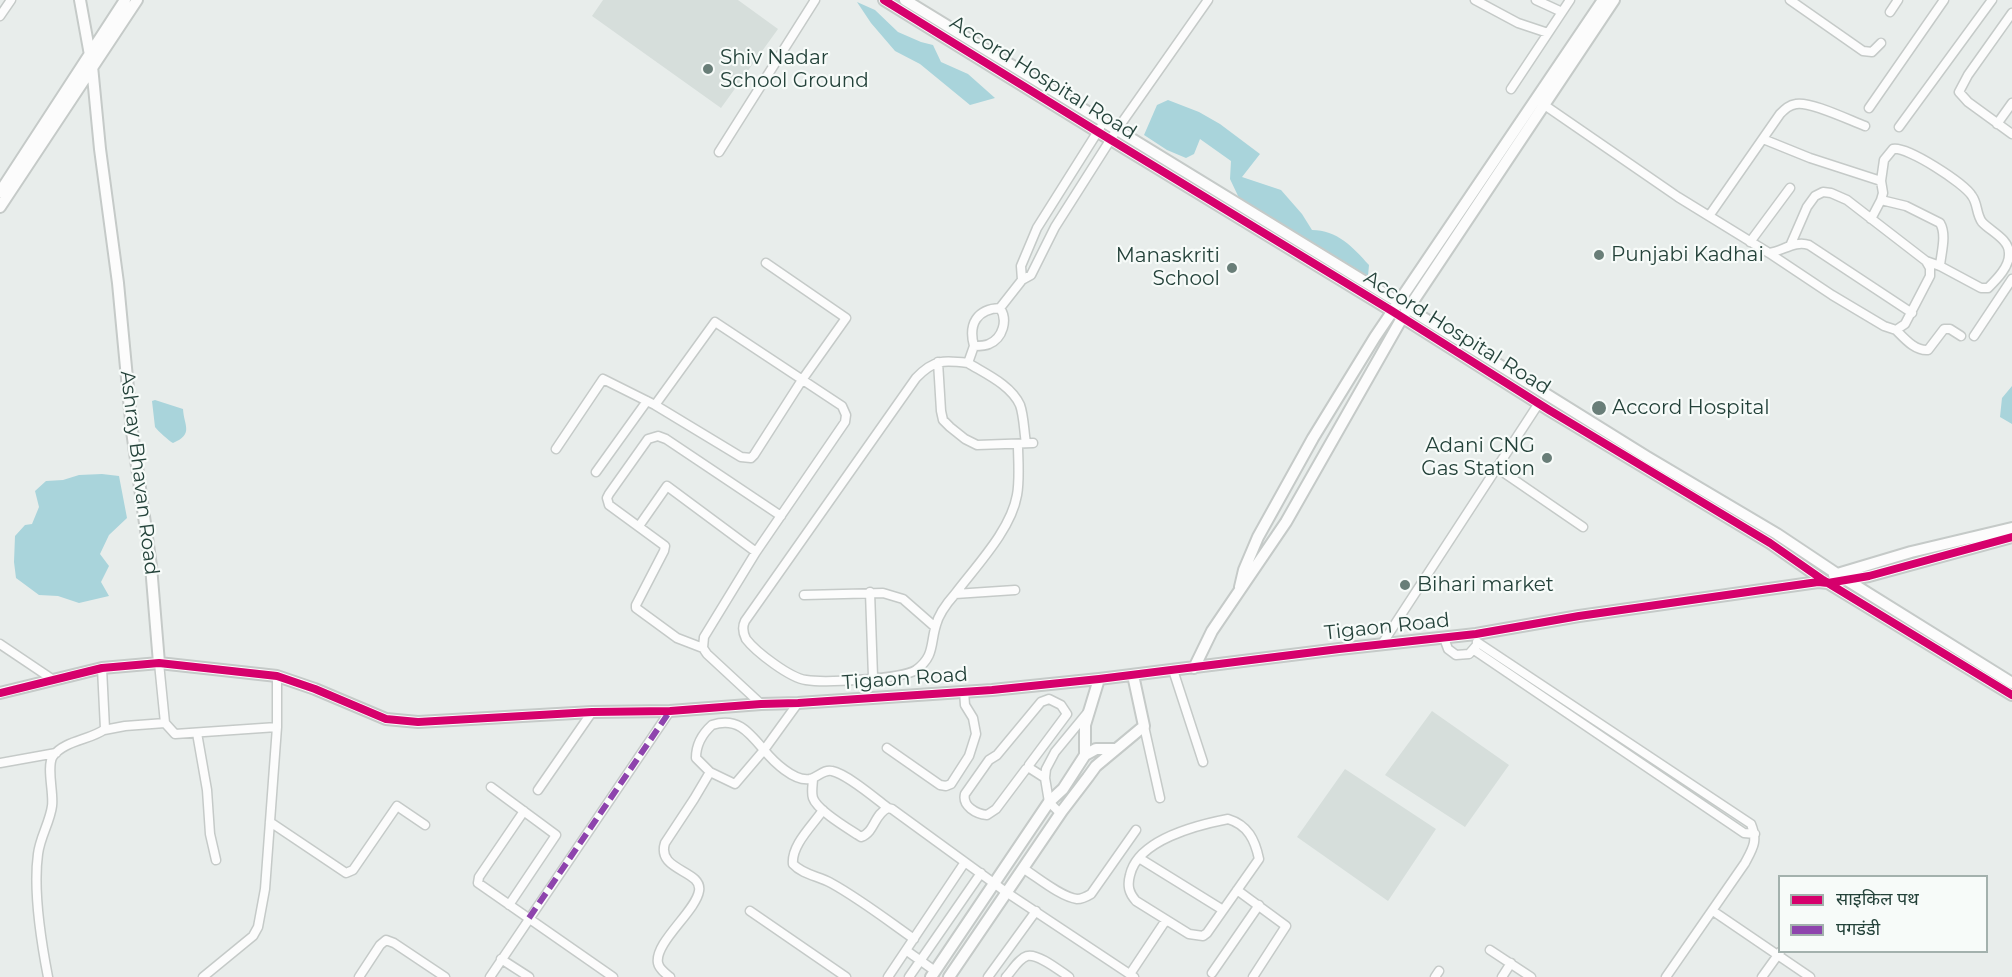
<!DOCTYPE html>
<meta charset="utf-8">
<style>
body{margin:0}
#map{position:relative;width:2012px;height:977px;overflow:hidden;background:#e8edeb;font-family:Montserrat,"Noto Sans Devanagari",sans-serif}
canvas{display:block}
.legend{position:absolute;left:1778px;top:875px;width:210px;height:78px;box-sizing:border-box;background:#f7fbf9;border:2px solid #a3b1ad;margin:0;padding:8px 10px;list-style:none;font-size:18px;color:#24423a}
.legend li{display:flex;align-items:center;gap:12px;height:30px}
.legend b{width:30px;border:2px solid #a3b1ad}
</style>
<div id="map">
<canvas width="2012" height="977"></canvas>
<ul class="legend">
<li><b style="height:8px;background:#d6006c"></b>साइकिल पथ</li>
<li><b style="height:8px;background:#8e44ad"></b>पगडंडी</li>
</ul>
</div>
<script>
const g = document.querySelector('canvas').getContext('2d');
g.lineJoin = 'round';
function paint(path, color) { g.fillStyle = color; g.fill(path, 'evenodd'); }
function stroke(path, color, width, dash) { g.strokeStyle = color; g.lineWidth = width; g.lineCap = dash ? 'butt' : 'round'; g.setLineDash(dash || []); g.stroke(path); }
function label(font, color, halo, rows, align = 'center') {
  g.font = font + ' Montserrat,sans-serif'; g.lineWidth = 4.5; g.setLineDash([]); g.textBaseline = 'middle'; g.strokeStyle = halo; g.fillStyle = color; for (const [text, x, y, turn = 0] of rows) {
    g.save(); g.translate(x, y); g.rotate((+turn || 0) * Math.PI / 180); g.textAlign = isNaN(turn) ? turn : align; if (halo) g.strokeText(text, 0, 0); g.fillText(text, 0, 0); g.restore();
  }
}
const built = new Path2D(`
 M603,0H738L778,29L721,108L592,16Z
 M1432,711L1509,765L1465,827L1385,775Z
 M1345,769L1436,829L1388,901L1297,837Z`);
const water = new Path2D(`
 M857,2L875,10L898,32L921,42L933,45L941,62L968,74L995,98L970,105L920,64L895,51L871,23Z
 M1168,100L1199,112L1220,124L1260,154L1242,177L1281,190L1302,214L1312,230C1337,230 1353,247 1369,265L1368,276L1239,198L1230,179L1231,161L1200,139L1194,154L1186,158L1167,150L1144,135L1157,105Z
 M2012,386V424L2000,417L2002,398Z
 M155,400L183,409C184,426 194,434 173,443C169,441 158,431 155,427L152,401Z
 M102,474L119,476L127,518L109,535L100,554L109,566L101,582L109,596L79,603L58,596L39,595L16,578L14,562L15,536L25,525L32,524L39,507L35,491L46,481L63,480L79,475Z`);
const minor = new Path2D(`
 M1475,0L1518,23L1548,33
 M1536,0L1562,12
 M1790,0L1863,51L1872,52L1881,43
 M1890,12L1898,0
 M2012,13L1968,75L1959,92L1968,102L2012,134
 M0,16L11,0
 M1511,89L1570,0
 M1540,102L1678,197L1769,253C1783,251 1795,240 1809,245L1912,313
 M1869,108L1944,0
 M1997,124L2012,103
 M1899,127L1992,0
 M1100,128L1037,228L1021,266L1022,280L1031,275L1055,227L1116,131L1208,0
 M1763,139L1810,158L1881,181
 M719,152L815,0
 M1881,200L1906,206L1940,223C1947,235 1941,253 1940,266
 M1709,216L1780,114C1785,109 1789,105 1796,104C1810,101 1849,120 1865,126
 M1871,219L1881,200L1883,193L1881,181L1884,160L1893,149C1907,146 1964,183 1972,196C1978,204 1976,214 1982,222C1990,231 2009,239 2009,253C2010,266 1997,279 1988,288H1981L1940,266L1926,261
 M1750,242L1790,188
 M1769,253L1832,295L1884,326L1896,330L1905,324L1930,276V268L1926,261L1847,200L1831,193L1823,192L1815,196L1807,207L1790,246
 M1000,308C1008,320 1003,338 989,344C985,346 979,346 974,346C968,324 977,309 1000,308L1022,280
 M1896,330C1905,339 1915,351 1928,350L1944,329H1950L1961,336
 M1974,336L2012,279
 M974,346L968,363C944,360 934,359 916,378L745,621C742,627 743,633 746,639C756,652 790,678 806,680C825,683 902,679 916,670C935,656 930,644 936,625C939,613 947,603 955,594L1015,590
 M938,362L941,411L943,420L950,427L965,439L977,445L1033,443
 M968,363C986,374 1011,385 1020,405C1024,416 1024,432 1026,443
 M655,405L715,322L842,406L846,415L845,422L756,552L704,637L703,648L707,654L761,704
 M556,449L603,379L655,405L741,457L751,458L754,455L802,380L846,318L766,263
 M1497,468L1583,527
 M596,472L647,401
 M639,526L667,486L756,552
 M870,592L873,677
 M955,594C976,566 1011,530 1017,495C1020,479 1018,460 1018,444
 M804,595L883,593L903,599L935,627
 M1444,638L1448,649L1456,655L1469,654L1476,646
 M1477,642L1751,824C1758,841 1753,848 1745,863L1666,977
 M0,644L52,679
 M1382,644L1539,403
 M703,648L677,638L636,608V605L664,551L665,546L609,505L607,498L609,494L648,439L658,436L666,439L781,516
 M1474,650L1744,833L1755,834
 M159,663L165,723L175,734L277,727
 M1173,670L1203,762
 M1144,726L1160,798
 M104,730L125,726L165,723
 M197,733L207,790L210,834L216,860
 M887,748L940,785L946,786L951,784L969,756L976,734L973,718L965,705L964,691
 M0,763L56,753
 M1026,769L996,809L987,815C976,814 962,806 965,794L989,760L997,755L1041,702L1049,699L1061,705L1067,714L1029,765
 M1031,769L1045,778
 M710,772L735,784L764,750C773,761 794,782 810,779C818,777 824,769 832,771C847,774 875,798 888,808
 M813,778C813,784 811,792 813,798C817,810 847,828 858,835L861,837C875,832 874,814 888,808L892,809L1006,892L1134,977
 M491,787L556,835L509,905
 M538,790L592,712
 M823,810C813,825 791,845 793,864C803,875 819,876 831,883C860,899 887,920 914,939
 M524,811L479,877L478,883L613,977
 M1060,813L1049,802L1045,778L1046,769L1055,752L1088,712
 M1228,819C1248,825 1255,840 1259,859L1207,933L1203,936L1189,934L1136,901C1129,893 1127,886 1130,875C1138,840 1197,825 1228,819Z
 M270,822L346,873L353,870L397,806L425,825
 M1139,858L1223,910
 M1024,869C1037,877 1061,897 1077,899C1082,899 1086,897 1091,894L1136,830
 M1237,890L1286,926L1253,977
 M750,911L846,977
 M1713,911L1810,977
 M1490,950L1531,977
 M907,951L935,971
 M501,959L529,977
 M1212,973L1259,905
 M1130,974L1166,920
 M48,977C41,941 33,890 38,854C40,837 50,822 52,806C54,793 46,766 53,756C65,740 91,740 105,729L102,668
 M203,977L253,936L258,927L265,889L277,727V676
 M359,977L380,945L386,940L394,943L445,977
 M490,977L670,711
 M670,977C666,974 659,969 658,963C654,943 696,911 699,891C703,870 656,871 665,843L694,799L710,772L696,758C696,745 702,734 712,725C737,717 748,731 764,750L798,703
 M888,977L965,862
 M909,977L981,873
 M988,977L1036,911
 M1006,977C1012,971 1018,959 1027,956C1038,953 1060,971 1069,977
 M1435,977L1439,971
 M1502,977L1511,963
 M1762,977L1780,952`);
const tertiary = new Path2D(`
 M80,0L92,66L100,149L118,283L132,431L151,566L159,663
 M884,0L1098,132L1392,311L1549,410L1770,543L1823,580L2012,695
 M905,0L1398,302L1647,457L1777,534L1837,574L2012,683
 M0,192L125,0
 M0,207L137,0
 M1834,575L1911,552L2012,528
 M1240,587L1244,570L1258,537L1313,438L1375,337L1603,0
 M1194,668L1212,631L1286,522L1402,318L1614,0
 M0,693L102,668L159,663L277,676L315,689L386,719L418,722L592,712L670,711L761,704L798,703L992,690L1099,679L1339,649L1476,634L1579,616L1818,582L1828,583L1869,576L2012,537
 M1085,755V725L1099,679
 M931,977L1049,802L1063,789L1085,755L1096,749H1116
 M949,977L1062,811L1088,777L1096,766L1144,726L1133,675`);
const quiet = new Path2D(`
 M529,918L670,711`);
const cycleway = new Path2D(`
 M884,0L1098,132L1392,311L1549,410L1770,543L1823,580L2012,695
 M0,693L102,668L159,663L277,676L315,689L386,719L418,722L592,712L670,711L761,704L798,703L992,690L1099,679L1339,649L1476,634L1579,616L1818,582L1828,583L1869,576L2012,537`);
const markers = [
 [708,69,6,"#697e78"],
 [1599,255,6,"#697e78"],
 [1232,268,6,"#697e78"],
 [1599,408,8,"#697e78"],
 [1547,458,6,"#697e78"],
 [1405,585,6,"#697e78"]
];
const poiNames = [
 ["Shiv Nadar",720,58],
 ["School Ground",720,81],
 ["Punjabi Kadhai",1611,255],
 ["Manaskriti",1220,256,"right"],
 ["School",1220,279,"right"],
 ["Accord Hospital",1612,408],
 ["Adani CNG",1535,446,"right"],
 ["Gas Station",1535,469,"right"],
 ["Bihari market",1417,585]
];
const streetNames = [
 ["Accord Hospital Road",1043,78,32],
 ["Accord Hospital Road",1457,333,32],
 ["Ashray Bhavan Road",139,473,83],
 ["Tigaon Road",1387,627,-6],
 ["Tigaon Road",905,679,-4]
];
paint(built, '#d6dedb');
paint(water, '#a9d4db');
stroke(minor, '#c5cac8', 11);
stroke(tertiary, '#c5cac8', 14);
stroke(minor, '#fcfcfc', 8);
stroke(tertiary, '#fcfcfc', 10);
stroke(quiet, '#8e44ad', 6, [12, 6]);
stroke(cycleway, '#d6006c', 8);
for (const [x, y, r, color] of markers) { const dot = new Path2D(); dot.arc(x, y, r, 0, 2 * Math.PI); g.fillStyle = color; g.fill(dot); stroke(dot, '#f7fbf9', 2); }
label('20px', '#24423a', '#f7fbf9', poiNames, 'left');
label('20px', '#24423a', '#f7fbf9', streetNames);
</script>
